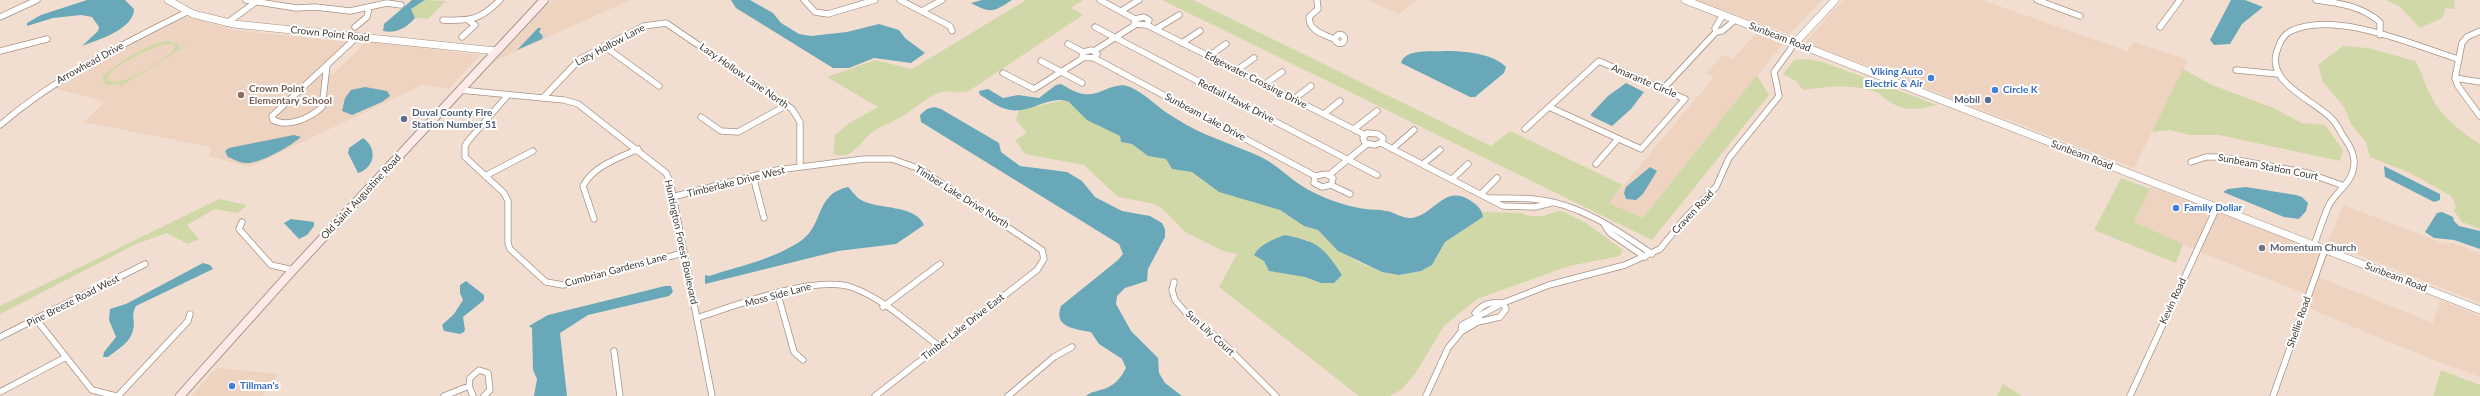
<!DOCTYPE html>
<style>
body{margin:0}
canvas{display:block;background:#f2ded0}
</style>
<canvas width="2480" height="396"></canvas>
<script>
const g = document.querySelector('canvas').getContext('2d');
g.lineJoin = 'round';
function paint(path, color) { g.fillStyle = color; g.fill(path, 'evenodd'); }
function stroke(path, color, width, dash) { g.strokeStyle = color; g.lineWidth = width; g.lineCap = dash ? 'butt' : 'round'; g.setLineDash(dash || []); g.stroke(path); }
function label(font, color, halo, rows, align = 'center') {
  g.font = font + ' Lato,sans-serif'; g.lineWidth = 4; g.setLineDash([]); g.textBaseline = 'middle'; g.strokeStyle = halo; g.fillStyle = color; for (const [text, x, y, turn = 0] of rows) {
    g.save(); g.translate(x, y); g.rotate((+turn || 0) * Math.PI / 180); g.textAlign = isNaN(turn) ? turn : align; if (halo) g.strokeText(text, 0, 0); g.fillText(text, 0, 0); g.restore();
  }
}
const built = new Path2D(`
 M552,0H630L495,61Z
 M1367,0H1417L1399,14Z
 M1696,0H1823L1789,34Z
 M1843,0H1982L2127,51L2134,42L2188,60L2134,168L1808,43L1806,41Z
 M191,17L232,30L348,42L315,72L333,74L367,41L480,55L449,89L422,85L250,167L209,156L211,147L84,122L105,102L54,88L123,48L181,19Z
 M1756,33L1783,44L1643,218L1609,203L1714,77L1706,73L1723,55L1733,59Z
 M2151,187L2328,255L2319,277L2433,323L2440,300L2480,316V377L2426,357L2308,308L2311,296L2200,252L2134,222Z
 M2343,205L2445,244L2453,243L2480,253V303L2336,246L2329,240Z
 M216,368L279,374L262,396H191Z`);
const green = new Path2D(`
 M425,0L446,1L428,19L415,18L411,9Z
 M1026,0H1083L1071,8L1083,15L969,91C960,94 951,90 942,92C926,96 912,112 897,119C889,124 879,127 872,132C859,143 854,160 833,154L835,135L849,123L878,107L827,77L875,60L912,69Z
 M1162,0H1193L1491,146L1510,131L1623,185L1609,203L1643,218L1757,75L1769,95L1652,240Z
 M2385,0H2454L2455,9L2446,8L2442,18L2420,28L2399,6Z
 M168,41L178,44L179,48L187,45L120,87H117L121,84L108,85L103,82V77C115,63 150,43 168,41ZM172,44L175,47L172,52C161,60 119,91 107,79C109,67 159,42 172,44Z
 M2343,46L2368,48L2415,61C2422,72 2425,85 2431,96C2440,115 2462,133 2480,144V229L2462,222L2454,211L2456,206L2451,196L2412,174L2370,157L2366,142L2351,124L2344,107L2323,82L2318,65Z
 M1807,59L1823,62L1937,105C1920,109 1905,112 1890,102C1882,97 1880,92 1870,90C1846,84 1826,87 1803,90L1796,81L1783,74L1794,60Z
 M2183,69L2212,85L2271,107L2302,123L2325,125L2343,150L2340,161L2219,135H2189L2170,130L2152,132Z
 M1065,100L1120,136L1121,142L1132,144L1148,156L1166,159L1172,169L1192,172L1201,178L1280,210L1304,226L1318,230L1338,251L1360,263L1382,272L1399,275L1421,271L1432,265L1445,242L1483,217L1482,212L1521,213L1529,216H1543L1558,211L1564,212L1586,223L1623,250L1620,256L1569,266L1477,299L1444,326L1415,374L1401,390L1390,396H1359L1219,287L1237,254L1223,251L1185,232L1164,210L1155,204L1118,197L1084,165L1025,154L1015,140L1027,133L1016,120L1019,110ZM1285,235L1308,240L1321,283L1305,277L1269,271L1264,261L1275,239Z
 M2121,178L2150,189L2134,222L2183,244L2176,263L2094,230Z
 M219,199L247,205L238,213L215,209L187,225L199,239L188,244L167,233L136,244L0,314V306Z
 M2441,370L2480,385V396H2433Z
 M2003,384L2022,396H1997Z`);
const water = new Path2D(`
 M87,0H125L134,9C134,29 98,40 82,46L98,31L99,27L92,17L81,15L53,18L27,26V23L41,15Z
 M412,0H425L411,9L415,18C406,28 396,34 383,31L384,24Z
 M731,0H750L773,13L781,23L799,34L811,36L847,32L879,24L899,30L905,38L925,53L911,63L874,58L849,68H833L736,8Z
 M982,0H1012C993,12 992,14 971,3Z
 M2231,0H2245L2263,7L2242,24L2230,44L2214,45L2210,40Z
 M538,28H541L539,32L543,36L542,39L517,50Z
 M1444,51C1464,51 1492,53 1506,67L1504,73L1475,97H1470L1401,63C1405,48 1432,52 1444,51Z
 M1626,83L1644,92L1631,109L1612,126L1591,116V114L1608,96Z
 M1061,84C1068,88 1076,93 1084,94C1100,97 1114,80 1130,87C1145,93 1160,110 1175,118C1202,136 1234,144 1263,158C1278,166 1288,177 1302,186C1319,197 1344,206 1365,209C1372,210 1379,209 1386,211C1395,212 1402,219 1412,218C1434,215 1445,183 1471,201C1477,205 1482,209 1483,217L1445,242L1432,265L1421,271L1399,275L1382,272L1338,251L1318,230L1304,226L1280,210L1219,192L1192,172L1172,169L1166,159L1148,156L1132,144L1121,142L1120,136L1087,120L1069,102C1050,94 1030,114 1011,110C1000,109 989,100 980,95L979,91L988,89L1003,98L1018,95L1039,98L1056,85Z
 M365,87L387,91L390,96L382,102L352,115L342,111L345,98L351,90Z
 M934,107L941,109L999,143L1001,152L1020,166L1067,172L1082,181L1095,197L1122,211L1150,216L1162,223L1165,229V237L1148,269L1147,281L1125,288L1117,296L1116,304L1131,331L1158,358L1159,373L1165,383L1182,396H1086C1090,392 1095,392 1100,390C1114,387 1120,379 1126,368L1122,359L1099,344L1091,332C1074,329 1053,327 1061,306L1118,260L1123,254L1119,244L921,122L920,115L927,109Z
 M294,135L301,137C291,146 258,165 245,163C240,163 233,159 228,157L225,151L229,148Z
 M363,138C378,148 375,168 358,173L348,153L349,148Z
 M2384,166L2440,194V200L2434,202L2385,177Z
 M1650,167L1657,171L1643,194L1636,200L1626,199L1624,193L1626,187Z
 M848,187C852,191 856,197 861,200C879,210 915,204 924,225L896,244L838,251L705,284V275L709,276C740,266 775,259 802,240C824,224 815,194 848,187Z
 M2246,187L2296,195L2302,197L2308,203L2306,211L2299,219L2284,217L2223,192L2228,189Z
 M2442,212L2453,217L2454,221L2459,226L2480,231V249L2454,240L2434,238L2425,232L2437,213Z
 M291,219L314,222V226L307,235L299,239L284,223Z
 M1285,235C1318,242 1323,246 1342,275L1334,283H1321L1305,277L1269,271L1264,261L1254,255C1260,244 1274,239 1285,235Z
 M203,263L210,265L213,269L136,306C130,316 136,321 133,330C131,342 117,350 108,357H103L104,352L116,337L109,320L110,309L126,304Z
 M466,281L484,295V300L463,317L465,330L464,332L460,334L444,331L442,325L454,314L463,300L460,293V285Z
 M665,286H671L673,292L669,296L588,315L560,333L567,396H534L537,379L533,370L532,328L529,326L548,315Z`);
const minor = new Path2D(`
 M246,0L296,8L315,7L350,11L387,3L401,5
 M804,0L815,12L828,14L875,0
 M900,0L950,26L952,31
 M1100,0L1135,19
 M1317,0L1318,9L1309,17C1309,31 1323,34 1334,39
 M2037,0L2080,16
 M2316,0C2340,3 2361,6 2380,22V35
 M922,11L942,0
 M1121,11L1139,0
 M0,17L37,0
 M1144,17L1149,20L1147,25L1134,24L1135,19Z
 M443,20C471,21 480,20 500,0
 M227,23L257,1
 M1147,25L1365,135
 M355,27L367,17L369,7
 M1095,27L1377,175
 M2160,27L2180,0
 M1156,29L1179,15
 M2480,31L2467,37L2462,43L2455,78L2458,86L2480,116
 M1716,32L1722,31L1735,20
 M1716,32L1715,28L1723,15
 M1335.5 39a4.5 4.5 0 1 1 9 0a4.5 4.5 0 1 1-9 0Z
 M462,37L475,25L469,21
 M1182,43L1200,31
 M1068,44L1083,52
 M604,46L659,86
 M1092,50L1097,54L1094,58L1082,57L1083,52Z
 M0,51L47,39
 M1094,51L1135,25
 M1209,56L1226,44
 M1094,58L1315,176
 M1041,61L1082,83
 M1599,61L1685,99L1641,149L1549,107Z
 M327,65L322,107C310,118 289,128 273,120L272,116L357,37
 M1237,70L1254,58
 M2236,70L2278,74
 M1003,73L1034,89L1083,58
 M2455,78L2480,82
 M1265,84L1282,72
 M1663,89L1716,32
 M460,90L564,100L578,104L666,173L670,181L712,396
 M508,95L468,141L465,146V157L504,193L508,201V243L510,249L546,282L563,285L683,253
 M543,98L580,59L644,26L666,23L792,109L800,122V167
 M1294,99L1311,86
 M1324,114L1340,101
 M701,117L721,131L738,132L787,105
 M0,125C56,77 121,45 187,12
 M1354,129L1377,111
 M1525,129L1549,107
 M1367,133L1378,134L1383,138L1382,142L1375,145L1365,143L1363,138Z
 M1381,143L1503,206L1535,207L1551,203
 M1392,149L1414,130
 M2191,162L2206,157H2220L2308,173L2344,186
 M1423,164L1440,150
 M1596,164L1618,139
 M1326,174L1333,178L1331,185L1322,187L1314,183L1315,176Z
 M1329,175L1367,144
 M485,176L533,151
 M753,176L764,218
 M1452,179L1468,164
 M1331,185L1350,194
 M1481,194L1497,178
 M672,197L777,170L864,159H892L920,169L1042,250L1044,259L1037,270L875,396
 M1490,198C1504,198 1519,198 1533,199C1578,203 1616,229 1652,254
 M594,219L583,186C593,166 619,158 638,149
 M242,222L239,229L271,265L293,270
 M1605,226L1610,233L1645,257
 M2314,245C2319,232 2323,218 2329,205C2337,190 2353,183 2354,164C2355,155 2350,146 2345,139C2341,133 2337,124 2332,119C2313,99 2263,82 2278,48C2280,42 2284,34 2291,31C2335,10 2413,45 2458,59
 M1174,282L1172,290L1175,300L1189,316L1220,340L1276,396
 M778,295L794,352L803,360
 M883,307L940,264
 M697,318C734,306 813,275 851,287C883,298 912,326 939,346
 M1479,318L1475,313C1483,304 1491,301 1503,303
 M36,319L92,390L116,396
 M1461,332L1478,322L1500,317L1506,309L1503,303
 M0,337L145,264
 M614,351L620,396
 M0,392L66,357
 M118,396L188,321L190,314
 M444,396L469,386
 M473,396L469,386L470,378L479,370L488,373L490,390L484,396
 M1008,396L1054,357L1072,347
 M1426,396L1448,348L1461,332L1462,325L1503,303L1549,285L1625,265L1660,249L1686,217L1716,187L1729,158L1779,96L1774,72L1795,43
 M2130,396L2217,207
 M2273,396L2325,249`);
const tertiary = new Path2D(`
 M168,0L193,14L234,24L496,51
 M1685,0L2480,310
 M1795,43L1835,0`);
const secondary = new Path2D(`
 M180,396L293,270L544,0`);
const markers = [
 [1931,78,4,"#3f7fe0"],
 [1995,90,4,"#3f7fe0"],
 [241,95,4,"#8d6e63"],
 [1988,100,4,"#5c6f8a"],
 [404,119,4,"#5c6f8a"],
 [2176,208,4,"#3f7fe0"],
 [2262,248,4,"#6b7280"],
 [232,386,4,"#3f7fe0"]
];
const streetNames = [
 ["Crown Point Road",330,34,6],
 ["Sunbeam Road",1780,37,21],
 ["Lazy Hollow Lane",610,45,-28],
 ["Arrowhead Drive",90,63,-29],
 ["Lazy Hollow Lane North",744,76,35],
 ["Edgewater Crossing Drive",1256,80,27],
 ["Amarante Circle",1644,81,23],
 ["Redtail Hawk Drive",1236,101,27],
 ["Sunbeam Lake Drive",1205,117,28],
 ["Sunbeam Road",2082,155,21],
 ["Sunbeam Station Court",2268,167,11],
 ["Timberlake Drive West",736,182,-14],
 ["Old Saint Augustine Road",361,197,-47],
 ["Timber Lake Drive North",962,197,32],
 ["Craven Road",1693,212,-47],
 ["Huntington Forest Boulevard",681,242,78],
 ["Cumbrian Gardens Lane",616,270,-15],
 ["Sunbeam Road",2396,277,21],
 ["Moss Side Lane",778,295,-15],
 ["Pine Breeze Road West",73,301,-27],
 ["Kevin Road",2173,301,-65],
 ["Shellie Road",2299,322,-71],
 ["Timber Lake Drive East",963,327,-38],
 ["Sun Lily Court",1210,333,42]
];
const shopNames = [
 ["Viking Auto",1923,72,"right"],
 ["Electric & Air",1923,84,"right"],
 ["Circle K",2003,90],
 ["Family Dollar",2184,208],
 ["Tillman's",240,386]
];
const educationNames = [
 ["Crown Point",249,89],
 ["Elementary School",249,101]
];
const serviceNames = [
 ["Mobil",1980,100],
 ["Duval County Fire",412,113,"left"],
 ["Station Number 51",412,125,"left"]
];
const worshipNames = [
 ["Momentum Church",2270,248]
];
paint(built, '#edd3c0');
paint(green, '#d1d8a8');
paint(water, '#69a8b8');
stroke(minor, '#a59386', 7);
stroke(tertiary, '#a59386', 8);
stroke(secondary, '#a59386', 10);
stroke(minor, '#fff', 5.5);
stroke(tertiary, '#fff', 7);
stroke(secondary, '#fceae8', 8);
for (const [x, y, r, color] of markers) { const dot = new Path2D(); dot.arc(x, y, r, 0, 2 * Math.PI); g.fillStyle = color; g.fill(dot); stroke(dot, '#fff', 1.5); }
label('10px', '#423a34', '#fff', streetNames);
label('bold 10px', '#366cbe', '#fff', shopNames, 'left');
label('bold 10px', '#785e54', '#fff', educationNames, 'left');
label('bold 10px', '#4e5e75', '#fff', serviceNames, 'right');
label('bold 10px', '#5b616d', '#fff', worshipNames, 'left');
</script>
